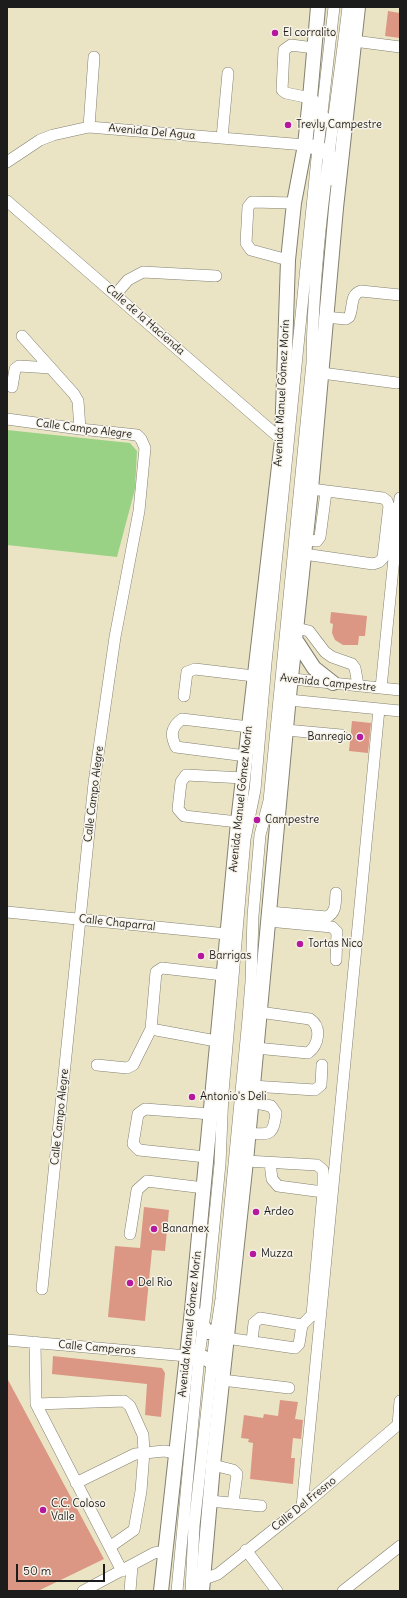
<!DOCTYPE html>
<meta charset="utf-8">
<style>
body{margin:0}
#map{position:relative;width:407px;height:1598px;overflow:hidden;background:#eae4c5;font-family:Delius,sans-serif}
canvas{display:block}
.frame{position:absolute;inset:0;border:8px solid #1c1c1c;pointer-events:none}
.scale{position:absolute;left:16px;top:1564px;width:89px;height:18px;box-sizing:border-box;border:2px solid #1c1c1c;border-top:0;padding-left:5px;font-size:12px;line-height:14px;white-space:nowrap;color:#1c1c1c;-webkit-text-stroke:3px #f7f3e8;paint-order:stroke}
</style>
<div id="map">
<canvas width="407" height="1598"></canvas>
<div class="frame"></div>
<div class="scale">50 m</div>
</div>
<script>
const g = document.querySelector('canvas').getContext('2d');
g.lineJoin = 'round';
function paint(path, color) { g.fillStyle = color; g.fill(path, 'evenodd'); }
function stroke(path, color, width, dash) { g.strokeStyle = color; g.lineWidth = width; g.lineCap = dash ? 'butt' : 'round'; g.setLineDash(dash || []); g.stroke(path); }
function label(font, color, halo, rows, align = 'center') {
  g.font = font + ' Delius,sans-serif'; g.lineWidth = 3; g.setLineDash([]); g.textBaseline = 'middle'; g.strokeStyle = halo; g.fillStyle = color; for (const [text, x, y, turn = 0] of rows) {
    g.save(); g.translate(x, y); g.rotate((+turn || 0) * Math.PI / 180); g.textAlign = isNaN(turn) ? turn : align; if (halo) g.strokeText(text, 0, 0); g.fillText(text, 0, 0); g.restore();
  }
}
const green = new Path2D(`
 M7,430L130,443L137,451L135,489L117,557L7,545Z`);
const building = new Path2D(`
 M388,11L400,13V38L385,36Z
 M331,612L367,616L365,636H359L358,645H343L335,640L332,633L333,624L330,623Z
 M352,721L371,723L368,753L349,751Z
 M144,1207L169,1210L165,1251L152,1250L145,1321L108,1317L115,1246L140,1248Z
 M53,1356L162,1368L165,1373L161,1417L145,1415L147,1384L52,1374Z
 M7,1378L104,1559L38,1591H7Z
 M280,1400L298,1402L295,1419L303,1420L301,1439L293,1438L291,1458H295L293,1484L250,1479L253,1443L248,1442L249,1439L241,1438L244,1415L263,1418L264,1414L278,1416Z`);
const minor = new Path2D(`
 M354,41L400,47
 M310,98L286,93L282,90L284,50L291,45L314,48
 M89,127L94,57
 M222,138L228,73
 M7,162L40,140L53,135L89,127L305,145
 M7,201L282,440
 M288,260L251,250L246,243L248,207L252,202L294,203
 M116,294L128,280L143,272L216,276
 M325,317L346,319L349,317C354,308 349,295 361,291L400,295
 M22,336L74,394L78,401L80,429
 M322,373L397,383
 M12,387L15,369L19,366L51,368
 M7,419L80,429L137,435L141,439L145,448L139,511L115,637L94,783L42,1289
 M305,540L317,541L320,537L326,492
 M304,554L373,564L379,562L383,558L389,506L387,501L383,498L311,489
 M296,628L309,631L325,652L332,657L352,664L355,668L358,685
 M283,678L400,690
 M381,688L400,498
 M184,696L187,672L195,669L262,677
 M289,700L400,711
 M286,730L341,735
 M246,756L176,747C170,735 171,727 182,719L249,727
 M238,822L184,816L178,809L181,782L186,775L244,778
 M7,912L227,934
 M269,912L327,917C337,912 335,902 336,893
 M268,921L332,927L337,932L336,960
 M216,1041L151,1029L156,972L162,968L223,975
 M256,1048L308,1053C319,1045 322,1027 310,1019L259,1012
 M97,1065L127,1068L133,1065L151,1029
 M252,1086L315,1090L321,1085L322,1065
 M248,1133C270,1135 273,1136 276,1113L271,1106L251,1102
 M206,1157L139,1150L133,1144L138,1114L145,1109L211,1114
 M246,1161L317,1165L323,1170V1192L278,1186L272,1179L270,1163
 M130,1234L137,1190L147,1181L204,1188
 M226,1338L295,1348L299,1344L302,1325
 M7,1340L187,1356
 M252,1341L254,1323L260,1318L302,1325L312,1315L323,1192
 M35,1342L36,1404L122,1571
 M222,1380L289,1388
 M36,1404L124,1401L130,1406L143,1435L144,1452L141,1491L134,1530L111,1546
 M398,1425L400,1401
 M213,1465L233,1470L237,1474L233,1503
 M76,1483L135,1454L164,1451L176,1453
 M210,1501L261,1506
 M302,1507L379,709
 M246,1550L277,1591
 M204,1579L218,1574L302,1507L400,1423
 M83,1591L154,1553L166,1551
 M130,1591L132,1566
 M177,1591L199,1356L206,1306L220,1164L223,1092L245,839L255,790L266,663L318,148L334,7
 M191,1591L194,1526L214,1345L221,1299L248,1019L251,982L253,916L260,835L269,801L312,363C313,244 334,125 348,7
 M343,1591L400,1546`);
const major = new Path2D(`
 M310,98C324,115 319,129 346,115
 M305,145C329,150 332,152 331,178
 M295,639L314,668L333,683
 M192,1310L207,1332L220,1331L228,1325
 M187,1356C204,1354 212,1361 223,1373
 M161,1591L192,1310L238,822L282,440L288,260L294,203L305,145L310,98L318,7
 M202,1591L213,1465L246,1161L289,696L311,489L336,208L358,7`);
const markers = [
 [275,33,4,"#b5179e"],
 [288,125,4,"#b5179e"],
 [360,737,4,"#b5179e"],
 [257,820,4,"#b5179e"],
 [300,944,4,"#b5179e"],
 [201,956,4,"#b5179e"],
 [192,1097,4,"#b5179e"],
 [256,1212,4,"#b5179e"],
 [154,1229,4,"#b5179e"],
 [253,1254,4,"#b5179e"],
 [130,1283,4,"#b5179e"],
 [43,1510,4,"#b5179e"]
];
const poiNames = [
 ["El corralito",283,33],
 ["Trevly Campestre",296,125],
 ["Banregio",352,737,"right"],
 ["Campestre",265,820],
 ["Tortas Nico",308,944],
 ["Barrigas",209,956],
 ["Antonio's Deli",200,1097],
 ["Ardeo",264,1212],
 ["Banamex",162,1229],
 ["Muzza",261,1254],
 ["Del Rio",138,1283],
 ["C.C. Coloso",51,1504],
 ["Valle",51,1517]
];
const streetNames = [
 ["Avenida Del Agua",152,132,5],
 ["Calle de la Hacienda",145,320,41],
 ["Avenida Manuel Gómez Morín",282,393,-87],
 ["Calle Campo Alegre",84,429,7],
 ["Avenida Campestre",328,683,6],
 ["Calle Campo Alegre",94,794,-83],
 ["Avenida Manuel Gómez Morín",241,799,-84],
 ["Calle Chaparral",117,923,6],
 ["Calle Campo Alegre",60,1117,-84],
 ["Avenida Manuel Gómez Morín",190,1324,-84],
 ["Calle Camperos",97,1348,5],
 ["Calle Del Fresno",304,1504,-39]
];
paint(green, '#99d285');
paint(building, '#db9784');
stroke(minor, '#838070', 12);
stroke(major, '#838070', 16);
stroke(minor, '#fff', 11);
stroke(major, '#fff', 14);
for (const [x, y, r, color] of markers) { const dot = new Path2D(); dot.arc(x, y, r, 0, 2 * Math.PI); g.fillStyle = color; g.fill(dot); stroke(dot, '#f7f3e8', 1.5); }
label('11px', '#1c1c1c', '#f7f3e8', poiNames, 'left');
label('11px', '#1c1c1c', '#f7f3e8', streetNames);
</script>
